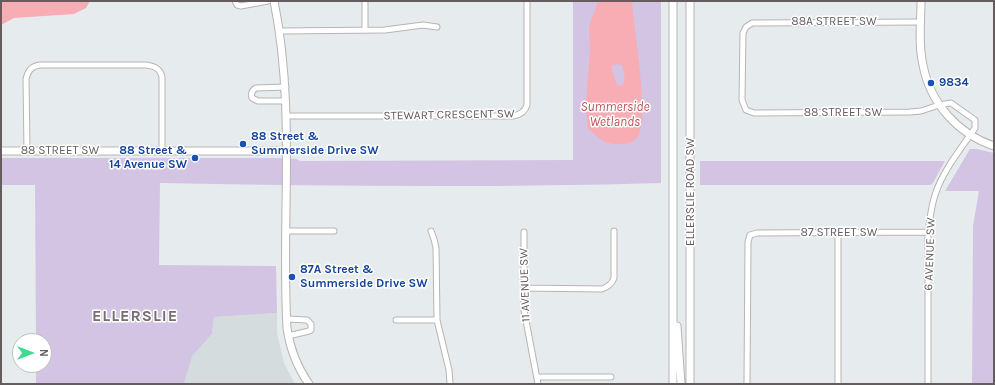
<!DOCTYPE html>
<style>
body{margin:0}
#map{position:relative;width:995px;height:385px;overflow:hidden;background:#e6ecee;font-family:Karla,sans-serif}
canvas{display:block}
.frame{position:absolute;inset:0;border:2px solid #655d5d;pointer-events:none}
.north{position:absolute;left:12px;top:333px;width:40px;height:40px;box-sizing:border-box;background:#fff;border:1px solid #c1bebe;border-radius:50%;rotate:90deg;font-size:11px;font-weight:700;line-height:16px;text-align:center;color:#655d5d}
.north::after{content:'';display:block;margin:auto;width:14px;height:18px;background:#3fdb93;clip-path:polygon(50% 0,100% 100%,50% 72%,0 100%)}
</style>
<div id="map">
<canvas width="995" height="385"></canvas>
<div class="frame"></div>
<div class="north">N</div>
</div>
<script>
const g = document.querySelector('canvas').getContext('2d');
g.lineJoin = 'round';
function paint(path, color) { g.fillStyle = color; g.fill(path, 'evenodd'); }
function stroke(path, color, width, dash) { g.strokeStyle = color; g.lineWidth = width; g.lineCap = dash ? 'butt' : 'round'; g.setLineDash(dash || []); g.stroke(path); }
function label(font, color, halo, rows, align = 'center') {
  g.font = font + ' Karla,sans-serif'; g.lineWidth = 3; g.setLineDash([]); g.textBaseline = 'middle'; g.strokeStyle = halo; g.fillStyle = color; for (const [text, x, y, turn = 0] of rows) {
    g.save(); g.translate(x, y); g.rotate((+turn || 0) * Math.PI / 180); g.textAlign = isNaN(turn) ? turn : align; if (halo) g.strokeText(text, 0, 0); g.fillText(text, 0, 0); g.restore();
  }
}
const education = new Path2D(`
 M277,313V333L284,363L295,384H184L191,356L212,334L214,317Z`);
const green = new Path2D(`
 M573,1H661V183C494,188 327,186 160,183L159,265L276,266L277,313L214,317L212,334L192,356L184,384H36V365H44V341H36L35,185H1V158H275L299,159L297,160L301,161L573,160Z
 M970,149H977L994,153V384H972L973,226L979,191H945Z
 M700,161H945L933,183L930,185H700Z`);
const water = new Path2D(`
 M1,1H90L86,8L74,14L14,18L1,25Z
 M598,1H632C633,26 651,122 637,138C630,146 614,145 605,142C598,139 594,132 588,129L586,103L590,50L589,27ZM617,64L622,65C624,72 626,78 623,85L618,86L612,71V65Z`);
const street = new Path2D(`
 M235,1L237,5L241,6L268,1
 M365,1V30
 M921,22L752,23L746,27L743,33L742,100L746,110L754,113L910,112L921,111L939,105L951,103L975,120V128C961,149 943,170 935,195C931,207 930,220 928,232V384
 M280,31L385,30L423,25L437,27
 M286,87L256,88C252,90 251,94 252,98L258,101H286
 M286,116H513C520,115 525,112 527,105V1
 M27,151L26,79C28,71 31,66 40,65H146C155,66 161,69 162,78V151
 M286,231H334
 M431,231L434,239L436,248L437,320L449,370L450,384
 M524,232V310L538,384
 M838,233V384
 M524,288L602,289C608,287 612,284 614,278V231
 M287,319L307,320L311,324V330L309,331L288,336
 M396,320H437
 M538,377H611
 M747,384L748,242L750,235L757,233L928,232`);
const secondary = new Path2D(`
 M274,1C296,109 281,219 287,328C290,349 297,367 309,384
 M921,1C921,22 918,44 923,65C930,103 958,134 994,146
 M1,151H286
 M677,326L681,384
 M673,384V1
 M690,384V1`);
const markers = [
 [931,83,4,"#1a4fb4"],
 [243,144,4,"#1a4fb4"],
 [195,158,4,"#1a4fb4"],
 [292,277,4,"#1a4fb4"]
];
const streetNames = [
 ["88A STREET SW",834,22],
 ["88 STREET SW",843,113],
 ["STEWART CRESCENT SW",449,115,-1],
 ["88 STREET SW",60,151],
 ["ELLERSLIE ROAD SW",691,192,-90],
 ["87 STREET SW",839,233],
 ["6 AVENUE SW",930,254,-88],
 ["11 AVENUE SW",525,285,-92]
];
const transitNames = [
 ["9834",939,83],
 ["88 Street &",251,137],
 ["Summerside Drive SW",251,151],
 ["88 Street &",187,151,"right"],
 ["14 Avenue SW",187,165,"right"],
 ["87A Street &",300,270],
 ["Summerside Drive SW",300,284]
];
const waterNames = [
 ["Summerside",615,107],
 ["Wetlands",615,122]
];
const districtNames = [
 ["ELLERSLIE",135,316]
];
paint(education, '#d4dcde');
paint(green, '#d3c4e4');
paint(water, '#f8acb4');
stroke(street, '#b9b4b3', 7);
stroke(secondary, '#b9b3b2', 9);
stroke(street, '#fff', 5);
stroke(secondary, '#fff', 7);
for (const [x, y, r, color] of markers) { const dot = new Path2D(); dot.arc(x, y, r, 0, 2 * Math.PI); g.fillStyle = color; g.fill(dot); stroke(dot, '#fff', 1.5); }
label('12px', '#655d5d', '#fff', streetNames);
label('bold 12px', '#164399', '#fff', transitNames, 'left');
label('italic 13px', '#ba5053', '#fff', waterNames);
g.letterSpacing = '1px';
label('bold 16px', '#776e6f', '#fff', districtNames);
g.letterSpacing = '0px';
</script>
